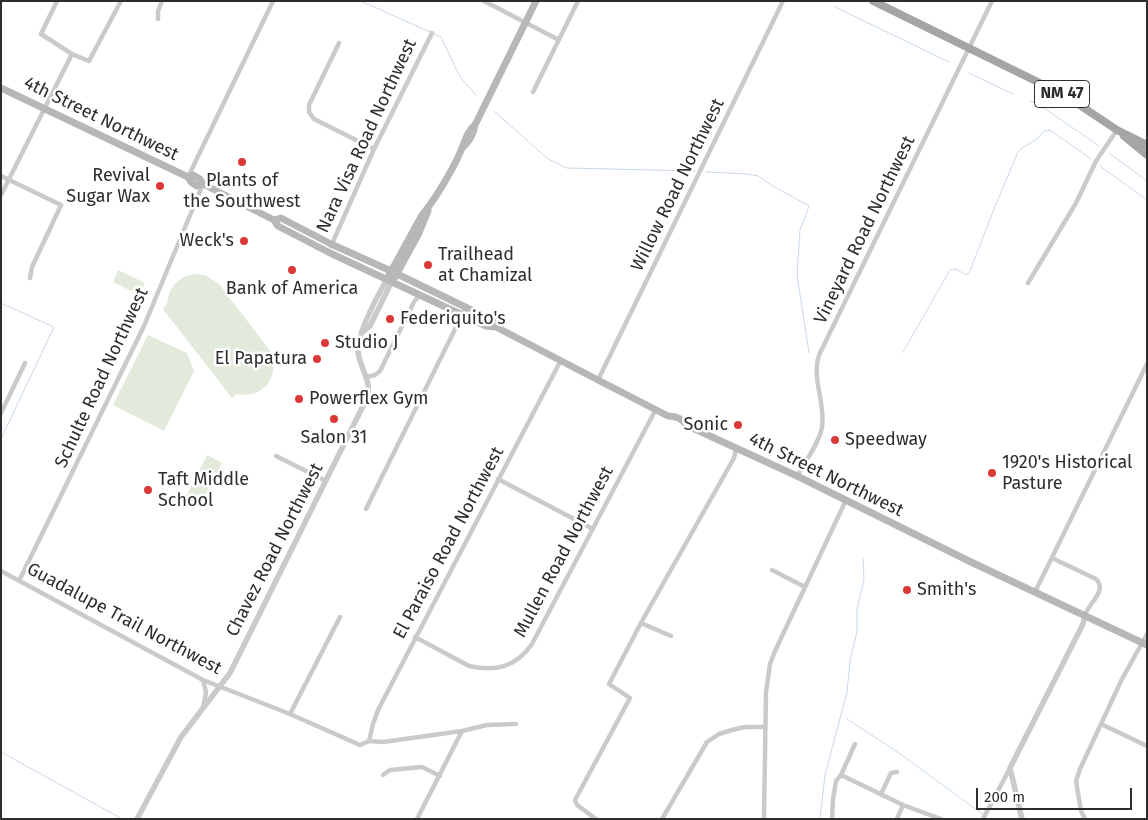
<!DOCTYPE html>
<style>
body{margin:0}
#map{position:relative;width:1148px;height:820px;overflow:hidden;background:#fff;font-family:"Fira Sans",sans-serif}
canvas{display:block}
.frame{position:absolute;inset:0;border:2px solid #2d2d2d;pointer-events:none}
.scale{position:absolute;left:976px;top:788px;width:156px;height:22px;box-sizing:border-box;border:2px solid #2d2d2d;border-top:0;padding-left:6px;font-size:15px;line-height:18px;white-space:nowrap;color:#2d2d2d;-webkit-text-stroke:4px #fff;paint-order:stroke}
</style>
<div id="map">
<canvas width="1148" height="820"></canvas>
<div class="frame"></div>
<div class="scale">200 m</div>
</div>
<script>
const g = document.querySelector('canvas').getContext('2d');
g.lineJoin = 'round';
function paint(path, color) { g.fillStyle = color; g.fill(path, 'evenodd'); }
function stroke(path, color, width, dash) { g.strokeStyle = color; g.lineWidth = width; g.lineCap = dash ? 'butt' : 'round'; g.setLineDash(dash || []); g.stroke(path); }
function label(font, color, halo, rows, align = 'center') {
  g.font = font + ' "Fira Sans",sans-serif'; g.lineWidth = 5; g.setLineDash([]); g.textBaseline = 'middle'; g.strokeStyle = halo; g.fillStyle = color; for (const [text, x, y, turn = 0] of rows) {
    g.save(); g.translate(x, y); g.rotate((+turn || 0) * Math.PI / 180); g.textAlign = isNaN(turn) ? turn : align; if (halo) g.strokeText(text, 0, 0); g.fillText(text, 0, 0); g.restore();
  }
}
const green = new Path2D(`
 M118,270L145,283L139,295L113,282Z
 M196,274L205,275L219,284L271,352C280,377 264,399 236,394L232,398L163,309C168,304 167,301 169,294C173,282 184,275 196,274Z
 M148,335L187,353L194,371L164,431L113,405Z
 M207,455L222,463L201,504L186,497Z`);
const stream = new Path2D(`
 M361,1L441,37L460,77L476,95
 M835,7L949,62
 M969,73L1013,94
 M1030,101L1041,106L1099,146
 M495,112L548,159L567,168L695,171
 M1109,153L1147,181
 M1100,166L1147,200
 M706,172L747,174L758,176L771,185L809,206L800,230L797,275L809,353
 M1,303L54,327L1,439
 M903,352L950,270L956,269L966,275L970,271L992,214L1018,152L1022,148L1037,139L1044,131L1050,130L1091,159
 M847,719L896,751L984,815
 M1,752L122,819
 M820,819L825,775L847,692L850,661L857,631V609L864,580L863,558`);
const minor = new Path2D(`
 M57,1L41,34L72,54L89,61L121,1
 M484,1L559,40
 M158,19V11L162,1
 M339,43L309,105V112L314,119L374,149
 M533,92L578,1
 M1,176L61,205L32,267L30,278
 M188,177L273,1
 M1,195L72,54
 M331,246L374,149L432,33
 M1028,283L1076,203L1096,161L1117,130
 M366,377L375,375L380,371L414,302L417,298L421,296
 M598,380L783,1
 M1,413L25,363
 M276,456L326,481
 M797,476C804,463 820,442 822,427C826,402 810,377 820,353L992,1
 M498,479L593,529
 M366,509L466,307
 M1052,558L1096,579C1108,591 1088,604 1085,615
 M772,570L805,587
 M1,571L203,680L290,714L360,745L369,741L383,742L462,731L487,725L516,724
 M19,581L144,326L203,184
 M1035,592L1147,364
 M641,623L671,636
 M415,637L469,666C496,672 516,667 532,644L656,409
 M203,708L206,692L203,680
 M290,714L340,617
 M1101,724L1147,746
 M369,741L373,724L378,710L561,360
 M383,775L390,770L422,767L440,776
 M841,775L903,805L941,819
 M881,794L891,773L897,772
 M417,819L462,731
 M596,819L577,805L575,800L630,698L609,684L642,621L734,458L736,448
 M662,819L707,742L719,734L732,730L745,727H765
 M764,819L766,692L770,664L775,651L846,500
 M832,819L833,799L836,781L841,775L855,744
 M897,819L903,805
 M983,819L1010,768
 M1085,819L1081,811L1076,781L1080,769L1122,679L1147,634`);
const tertiary = new Path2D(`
 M364,331L370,326L392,281
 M137,819L181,737L230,673L366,400C374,382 359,368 358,351C357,333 378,295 387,279
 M1022,819L1010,768L1083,624L1085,615`);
const secondary = new Path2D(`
 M1,88L188,177L191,182L197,186L203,184
 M462,148C470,141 473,135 475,125
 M188,177L193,175L200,179L203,184L274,220L278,226L328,252L486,326L496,327L598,380L668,416C676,416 682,418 686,425L797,476L973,563L1147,645
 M274,220L281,218L331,244L391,271L492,320L496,327
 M395,277L419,233L428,211
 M387,279L422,215C435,200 455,166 462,148C466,139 467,132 475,125L536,1`);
const primary = new Path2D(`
 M873,1L1048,87L1069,98L1117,130L1147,145
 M1124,136L1147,155`);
const markers = [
 [242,162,5,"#db3838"],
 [160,186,5,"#db3838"],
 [244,241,5,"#db3838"],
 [428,265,5,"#db3838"],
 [292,270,5,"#db3838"],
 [390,319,5,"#db3838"],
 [325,343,5,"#db3838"],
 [317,359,5,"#db3838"],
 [299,399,5,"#db3838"],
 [334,419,5,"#db3838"],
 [738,425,5,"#db3838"],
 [835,440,5,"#db3838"],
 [992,473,5,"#db3838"],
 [148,490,5,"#db3838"],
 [907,590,5,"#db3838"]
];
const shields = [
 [1062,94,55]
];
const shieldNames = [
 ["NM 47",1062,94]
];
const streetNames = [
 ["4th Street Northwest",101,119,26],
 ["Nara Visa Road Northwest",367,136,-65],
 ["Willow Road Northwest",678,185,-64],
 ["Vineyard Road Northwest",865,230,-64],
 ["Schulte Road Northwest",102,378,-65],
 ["4th Street Northwest",826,475,26],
 ["El Paraiso Road Northwest",449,543,-62],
 ["Chavez Road Northwest",275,550,-63],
 ["Mullen Road Northwest",564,552,-62],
 ["Guadalupe Trail Northwest",124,619,28]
];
const poiNames = [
 ["Revival",150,176,"right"],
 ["Sugar Wax",150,197,"right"],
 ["Plants of",242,181,"center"],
 ["the Southwest",242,202,"center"],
 ["Weck's",234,241,"right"],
 ["Trailhead",438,255],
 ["at Chamizal",438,276],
 ["Bank of America",292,289,"center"],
 ["Federiquito's",400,319],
 ["Studio J",335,343],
 ["El Papatura",307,359,"right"],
 ["Powerflex Gym",309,399],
 ["Sonic",728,425,"right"],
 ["Salon 31",334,438,"center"],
 ["Speedway",845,440],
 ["1920's Historical",1002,463],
 ["Pasture",1002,484],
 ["Taft Middle",158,480],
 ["School",158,501],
 ["Smith's",917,590]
];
paint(green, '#e2eadb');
stroke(stream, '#c8d9e9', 1);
stroke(minor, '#cacaca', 4.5);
stroke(tertiary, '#cacaca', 5.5);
stroke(secondary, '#b7b7b7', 7);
stroke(primary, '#a5a5a5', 8);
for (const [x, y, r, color] of markers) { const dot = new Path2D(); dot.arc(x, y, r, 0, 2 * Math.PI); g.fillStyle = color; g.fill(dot); stroke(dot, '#fff', 2); }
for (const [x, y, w] of shields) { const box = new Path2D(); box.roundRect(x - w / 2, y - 13.5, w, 27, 4); g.fillStyle = '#fff'; g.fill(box); stroke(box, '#2d2d2d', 1); }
label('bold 16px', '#2d2d2d', null, shieldNames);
label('18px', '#2d2d2d', '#fff', streetNames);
label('18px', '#2d2d2d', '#fff', poiNames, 'left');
</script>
